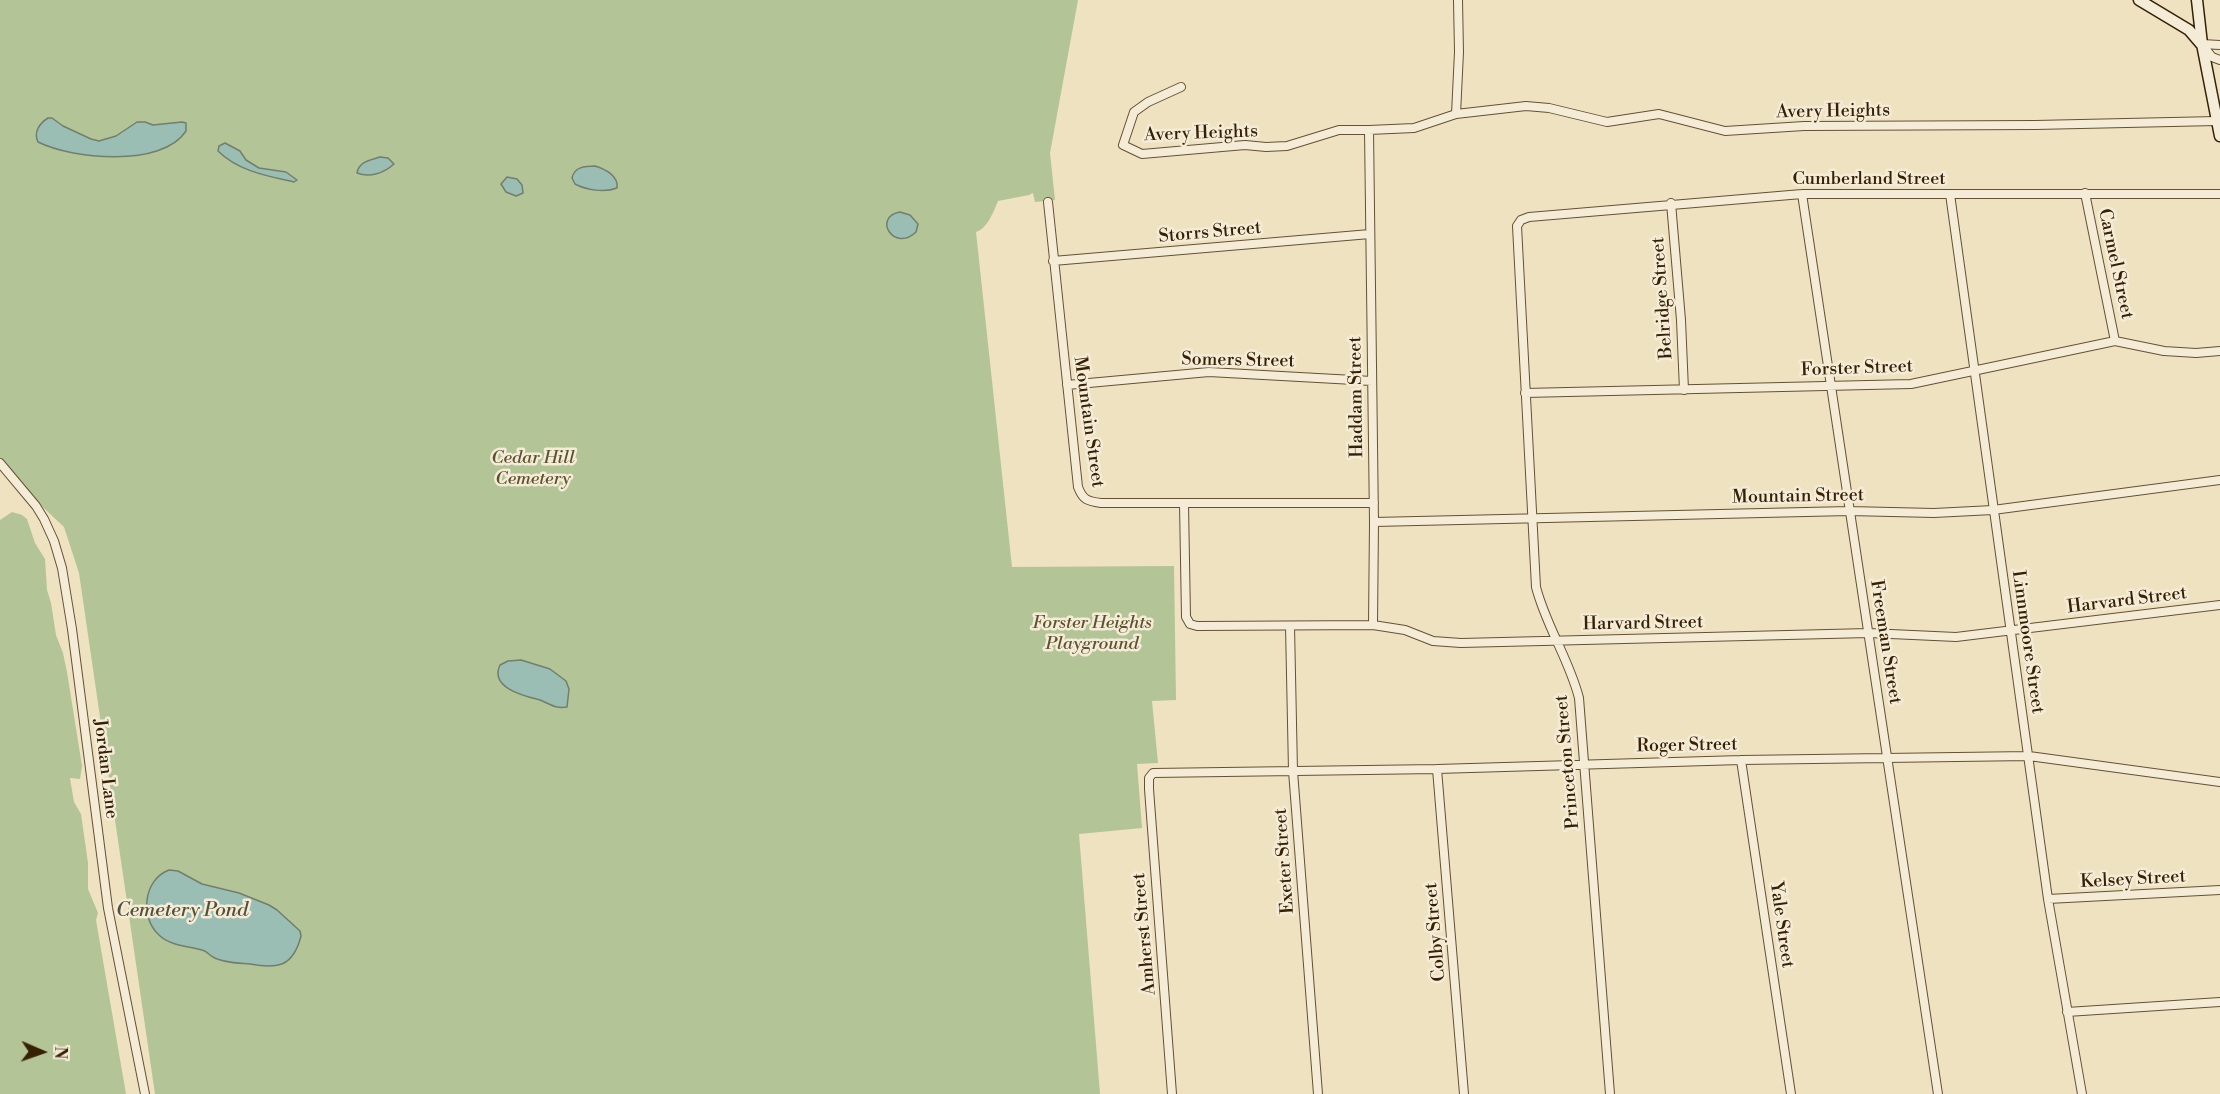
<!DOCTYPE html>
<style>
body{margin:0}
#map{position:relative;width:2220px;height:1094px;overflow:hidden;background:#efe2c1;font-family:"Libre Bodoni",serif}
canvas{display:block}
.north{position:absolute;left:12px;top:1022px;width:60px;height:60px;-webkit-text-stroke:4px #f5ecd7;paint-order:stroke;rotate:92deg;font-size:16px;font-weight:700;line-height:24px;text-align:center;color:#362105}
.north::after{content:'';display:block;margin:auto;width:21px;height:27px;background:#362105;clip-path:polygon(50% 0,100% 100%,50% 72%,0 100%)}
</style>
<div id="map">
<canvas width="2220" height="1094"></canvas>
<div class="north">N</div>
</div>
<script>
const g = document.querySelector('canvas').getContext('2d');
g.lineJoin = 'round';
function paint(path, color) { g.fillStyle = color; g.fill(path, 'evenodd'); }
function stroke(path, color, width, dash) { g.strokeStyle = color; g.lineWidth = width; g.lineCap = dash ? 'butt' : 'round'; g.setLineDash(dash || []); g.stroke(path); }
function label(font, color, halo, rows, align = 'center') {
  g.font = font + ' "Libre Bodoni",serif'; g.lineWidth = 5; g.setLineDash([]); g.textBaseline = 'middle'; g.strokeStyle = halo; g.fillStyle = color; for (const [text, x, y, turn = 0] of rows) {
    g.save(); g.translate(x, y); g.rotate((+turn || 0) * Math.PI / 180); g.textAlign = isNaN(turn) ? turn : align; if (halo) g.strokeText(text, 0, 0); g.fillText(text, 0, 0); g.restore();
  }
}
const green = new Path2D(`
 M0,0H1078L1050,153L1055,200L1035,202L1033,193L1029,195L998,201C994,211 987,229 976,232L1012,567L1174,566L1176,700L1152,701L1158,763L1137,764L1142,828L1079,834L1100,1094H155L79,573L64,527L0,467Z
 M12,512L22,515L27,519L35,543L45,559L47,590L51,603L56,635L63,653L67,672L82,766L80,779L70,778L74,802L81,814L88,863V889L98,913L96,920L126,1094H0V520Z`);
const water = new Path2D(`
 M48,118H52L63,126L91,139L99,141L116,136L137,122H145L153,125L182,122L186,123V131C162,168 72,159 38,142C33,132 40,123 48,118Z
 M225,143L240,151L246,160L259,168L286,172L297,180L294,182C267,176 238,171 218,151L219,146Z
 M380,157L388,158L394,164C384,173 370,178 357,173C359,161 371,160 380,157Z
 M595,166C605,169 619,176 617,188C605,193 586,190 575,184L572,178C574,167 585,166 595,166Z
 M507,177L517,179L522,185L523,193L516,196L506,192L501,184Z
 M900,212L910,215L918,224L916,232C894,253 872,217 900,212Z
 M521,660L550,669L566,681L569,689L567,707C555,709 550,704 540,700C525,696 489,688 500,665L508,661Z
 M169,870L178,871L202,884L239,893L269,905L277,910L300,931L301,936C293,967 278,969 250,964C239,963 223,963 213,957C209,955 207,951 202,950C188,946 170,946 159,935C139,917 144,879 169,870Z`);
const street = new Path2D(`
 M2202,44L2220,45
 M2204,47L2212,57L2220,60
 M1181,87L1148,102L1134,112L1123,145L1142,154L1245,145L1266,147L1287,146L1339,130H1369
 M1456,114L1459,52L1458,0
 M2085,193L2115,341
 M1802,194L1938,1094
 M1950,194L2048,899L2082,1094
 M1048,202L1078,487C1083,500 1087,501 1101,503H1374
 M1671,203L1681,320L1684,390
 M1053,261L1370,234
 M1067,385L1209,372L1372,381
 M1525,393L1911,384L2115,341L2164,351L2196,353L2220,351
 M0,463L36,506L44,519L54,541L62,568L72,629L108,908L145,1094
 M1184,504L1186,617L1190,624L1197,626L1373,625L1405,630L1433,641L1461,643L1869,633L1956,637L2220,605
 M1374,522L1849,511L1934,513L1993,510L2220,480
 M1373,625L1374,522L1369,130L1414,128L1456,114L1526,106L1549,108L1607,122L1659,114L1725,131L1804,126L2035,125L2217,121
 M1290,626L1293,771L1318,1094
 M1741,760L1791,1094
 M1437,769L1464,1094
 M2048,899L2220,890
 M2067,1012L2220,1002
 M1172,1094L1149,789V778L1153,773L1437,769L1741,760L2029,756L2220,782
 M1610,1094L1579,698C1569,659 1546,626 1536,587L1517,226L1521,220L1529,217L1802,194H2220`);
const secondary = new Path2D(`
 M2139,0L2189,30L2201,44
 M2197,0L2202,44L2220,136`);
const streetNames = [
 ["Avery Heights",1833,112,-1],
 ["Avery Heights",1201,134,-2],
 ["Cumberland Street",1869,180],
 ["Storrs Street",1210,233,-5],
 ["Carmel Street",2115,264,78],
 ["Belridge Street",1663,298,-94],
 ["Somers Street",1238,361,1],
 ["Forster Street",1857,369,-2],
 ["Haddam Street",1357,397,-91],
 ["Mountain Street",1088,422,82],
 ["Mountain Street",1798,497,-1],
 ["Harvard Street",2127,601,-7],
 ["Harvard Street",1643,624,-1],
 ["Freeman Street",1885,642,81],
 ["Linnmoore Street",2027,642,82],
 ["Roger Street",1687,746,-1],
 ["Princeton Street",1568,762,-95],
 ["Jordan Lane",105,769,83],
 ["Exeter Street",1285,861,-94],
 ["Kelsey Street",2133,880,-3],
 ["Yale Street",1781,925,82],
 ["Colby Street",1436,932,-95],
 ["Amherst Street",1145,934,-95]
];
const parkNames = [
 ["Cedar Hill",533,459],
 ["Cemetery",533,480],
 ["Forster Heights",1092,624],
 ["Playground",1092,645]
];
const waterNames = [
 ["Cemetery Pond",182,911]
];
paint(green, '#b3c497');
paint(water, '#9abeb3');
stroke(water, '#727f6d', 1.5);
stroke(street, '#645134', 10);
stroke(secondary, '#362105', 13);
stroke(street, '#f5ecd7', 8);
stroke(secondary, '#f5ecd7', 10);
label('18px', '#362105', '#f5ecd7', streetNames);
label('italic 18px', '#5c5231', '#f5ecd7', parkNames);
label('italic 20px', '#545039', '#f5ecd7', waterNames);
</script>
